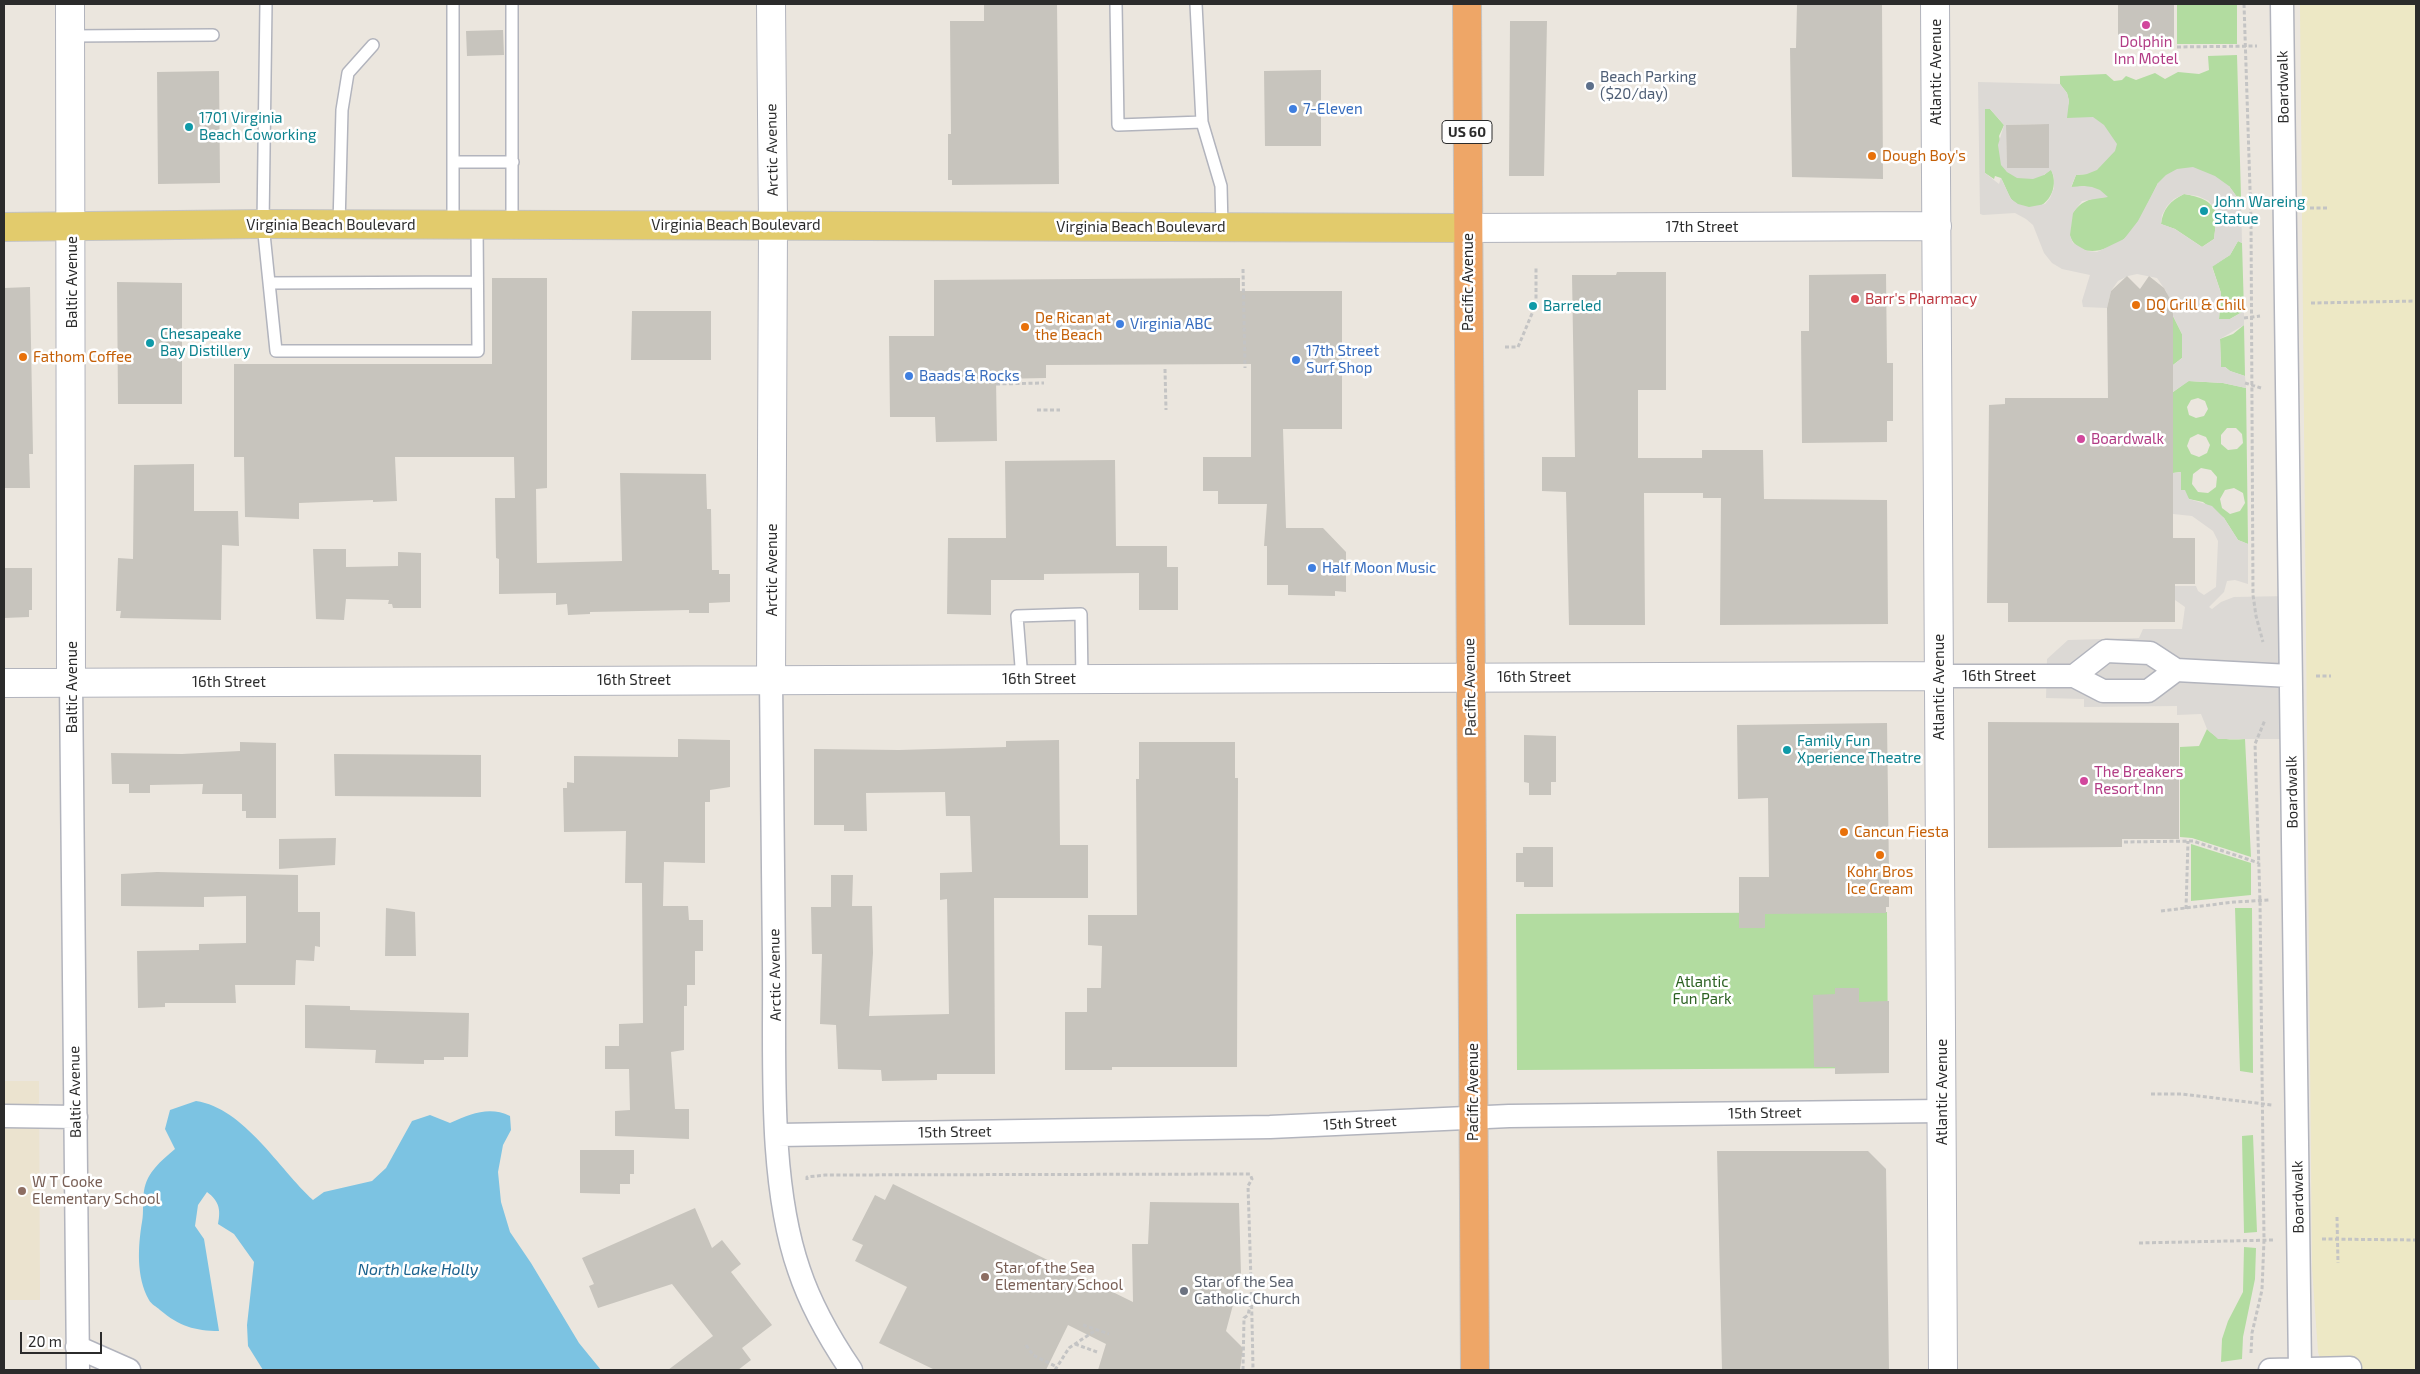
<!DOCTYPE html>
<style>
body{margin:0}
#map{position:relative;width:2420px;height:1374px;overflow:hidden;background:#ebe6de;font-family:"Exo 2",sans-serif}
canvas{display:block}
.frame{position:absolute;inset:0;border:5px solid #2b2b2b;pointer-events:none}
.scale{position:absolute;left:20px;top:1332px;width:82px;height:22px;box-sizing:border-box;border:2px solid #2b2b2b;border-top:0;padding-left:6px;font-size:15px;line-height:18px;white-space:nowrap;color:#2b2b2b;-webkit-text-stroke:4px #fff;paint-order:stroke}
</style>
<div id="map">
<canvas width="2420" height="1374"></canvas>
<div class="frame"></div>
<div class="scale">20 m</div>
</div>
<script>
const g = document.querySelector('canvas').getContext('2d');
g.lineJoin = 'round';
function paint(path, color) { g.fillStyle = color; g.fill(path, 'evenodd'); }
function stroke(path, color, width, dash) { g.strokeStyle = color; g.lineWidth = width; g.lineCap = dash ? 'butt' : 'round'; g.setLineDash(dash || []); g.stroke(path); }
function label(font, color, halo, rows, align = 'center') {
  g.font = font + ' "Exo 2",sans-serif'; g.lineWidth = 5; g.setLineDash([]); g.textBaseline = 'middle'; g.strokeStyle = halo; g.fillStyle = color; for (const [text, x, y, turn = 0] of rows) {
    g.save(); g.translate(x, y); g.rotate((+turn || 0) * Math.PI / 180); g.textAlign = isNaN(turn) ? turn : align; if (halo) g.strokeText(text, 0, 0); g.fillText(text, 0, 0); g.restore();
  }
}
const education = new Path2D(`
 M4,1081H39L40,1300H4Z`);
const green = new Path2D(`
 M2179,4H2237V44H2177V5Z
 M2237,55L2241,197H2237L2229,186L2158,183C2150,199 2138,228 2124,239C2120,243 2112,246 2107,248C2060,266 2052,197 2107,197L2084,186L2071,188L2076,175L2087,174L2066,115L2069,101L2067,93L2060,84V76L2106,74L2114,81L2122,80L2126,76L2136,80L2155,73L2165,79L2178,72L2199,74L2209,70L2208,56Z
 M1984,109H1990L2004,125L1999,136L2007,172L2044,175L2051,169C2063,196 2035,222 2012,200C2008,195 2005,185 2001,178L1995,176L1994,179L1985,173Z
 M2184,194C2199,197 2210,199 2217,214L2214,239L2202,247L2175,229L2161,224C2163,209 2170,201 2184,194Z
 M2238,241L2242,243L2244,311L2230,319H2219L2221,293L2212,266L2230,255Z
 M2173,316L2182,334V358L2173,365Z
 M2244,325L2245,376L2230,371L2225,367H2221L2220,339L2233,334Z
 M2188,381L2223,383L2246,388L2248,544L2238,540L2224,518L2203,502L2189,499L2181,491V472L2173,473V392ZM2198,398L2205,401L2208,409L2204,416L2196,418L2189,415L2187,407L2191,400ZM2227,428H2236L2242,434L2243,443L2237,449L2228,450L2221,444V435ZM2198,434L2206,437L2210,445L2207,453L2199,457L2191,454L2187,446L2190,438ZM2201,468L2211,470L2217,477L2216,487L2208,493L2198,492L2192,484L2193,474ZM2234,488L2243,493L2245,503L2240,511L2230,514L2222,508L2220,499L2225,490Z
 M2207,729C2218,741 2230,740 2245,739L2251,857L2192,838L2180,837V747L2199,746Z
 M2191,844L2251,863V895L2191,901Z
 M2235,908H2252L2253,1073L2240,1071Z
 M1887,912L1888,1068L1517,1070L1516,914Z
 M2253,1135L2257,1232L2244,1233L2242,1136Z
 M2244,1247L2256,1248L2255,1279L2243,1337L2242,1359L2221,1362L2222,1339L2228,1321L2243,1292Z`);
const sand = new Path2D(`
 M2300,4H2416V1370H2324L2318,1352L2312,1268Z`);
const plaza = new Path2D(`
 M1978,82L2060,84L2067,93L2069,101L2067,118L2093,117L2104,125L2117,144L2115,151L2097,170L2087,174L2076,175L2071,187L2084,186L2092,187L2100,190L2108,197L2082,201L2073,213L2070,235L2073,243L2087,251L2097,252L2124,239L2138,221L2158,183L2166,175L2177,169L2193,167L2215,176L2229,186L2237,197H2241L2242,243L2238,241L2230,255L2212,267L2221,293L2219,319H2230L2244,311V325L2220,339L2221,367H2225L2230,371L2245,376L2246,388L2223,383L2189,381L2173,392V365L2182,358V334L2173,316L2166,291L2157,278L2137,274L2128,276L2118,281L2111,291L2107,308L2083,307L2082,301L2090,275L2062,269L2052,263L2044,253L2033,225L2026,219L2015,213L1983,215L1980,214ZM1985,109H1990L2004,125L1998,145L2001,165L2007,172L2017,178L2033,179L2044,175L2051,170L2054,177V188L2050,198L2045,204L2029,207L2018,204L2011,199L2001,178L1999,184L1985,173ZM2048,124L2049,168H2007L2006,125ZM2184,194L2198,196L2209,201L2217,214L2214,239L2202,247L2175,229L2161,224L2162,215L2167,206L2174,199Z
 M2181,472V490H2185L2189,499L2212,506L2224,518L2238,540L2248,544V584L2235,580L2227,581L2224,592L2209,607L2212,609L2221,602L2234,597L2289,596L2291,739H2218L2207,729L2201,714L2177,715V706L2084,707V699L2046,698L2047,659L2068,640L2139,638L2143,629H2182L2185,607L2175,600V586H2196L2198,591L2204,595L2216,587L2218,541L2213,531L2192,516L2173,514V473Z`);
const water = new Path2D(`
 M196,1101C244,1108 279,1169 313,1200L324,1192L372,1181L386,1168L412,1121L430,1115L450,1123C471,1114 489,1106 510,1116L511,1130L503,1145L498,1172L501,1202L510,1232L531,1263L579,1343L601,1370H263L248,1346L247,1325L254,1262L234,1234L218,1224C221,1209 219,1201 207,1192L198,1205L195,1226L204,1239L219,1331C195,1331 179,1326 160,1310C157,1307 151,1304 149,1300C136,1277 138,1246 142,1222C144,1211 142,1201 144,1191C147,1172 161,1161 175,1149L165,1129L170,1110Z`);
const building = new Path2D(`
 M984,4H1057L1059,184L952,185V180H948V134H951L950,21H984Z
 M1797,4H1882L1883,179L1792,177L1790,48H1796Z
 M2118,4H2174V47H2118Z
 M1510,21H1547L1544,176H1509Z
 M503,30L504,55L467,56L466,31Z
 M1321,70V146H1265L1264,71Z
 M219,71L220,183L158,184L157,72Z
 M2049,124V168H2007L2006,125Z
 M1617,272H1666V390H1638V458H1702V450H1763L1764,499L1887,500L1888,624L1720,625L1721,498H1703V493H1644L1645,625H1569L1566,492L1542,491V457H1575L1572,275H1616Z
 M1886,274L1887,363H1893V421H1887V442L1802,443L1801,331H1809V275Z
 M2127,276L2140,289L2149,276L2164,288L2170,299L2173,314V538H2195V584H2175V622H2008V603H1987L1989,405L2005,404V398H2108L2107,308L2111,291Z
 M492,278H547V488L536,489L537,563L622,561L620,473L706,474L707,509H711L712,570H719V574H730V602L709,603V613H689V610L590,612V614L568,615L567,604L556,605V593L499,594V559L496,558L495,498H515L514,457H395L397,501L373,502V500L299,503V519L245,517L244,457H234V364H492Z
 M1240,278V291H1342V429H1283L1286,528H1323L1346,552V592L1335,591V596L1288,595V585H1267V546H1264L1267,504H1218V491H1203V457H1251V364L1046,365V378L996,379L997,441L936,442L935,417H890L889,336H934V280Z
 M117,282L182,283V404H118Z
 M30,287L33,454H29L30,488H5L4,288Z
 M632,311H711V360H631Z
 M1115,460L1116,546H1167V567H1178V610H1139V573L1044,574V580H991V615L947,614L948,538H1006L1005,461Z
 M194,464V511H238L239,546L222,545L221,620L120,618L121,611H116L118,558L133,559L134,465Z
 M313,549H346V567L398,566V552L421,553V608H393L392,604H388L389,600L346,599L344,620L316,619Z
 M4,568H32V610H29V617L4,618Z
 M1988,722L2179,723V839H2122V847L1988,848Z
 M1887,723L1889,872V907H1886V913L1765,914V928H1739V877H1769L1768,798L1738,799L1737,725Z
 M1524,735L1556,736V782H1551V795H1529V783L1524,782Z
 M678,739L730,740V787L710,790V802H705V863L664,862L663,906H688L689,920H703V951H695V985H687V1006H684V1050L671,1052L675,1109H689V1139L615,1136V1111L630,1110L629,1069H605V1046H619V1024L643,1023L642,883H625L626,831L564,832L563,788H567V782L574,783V756L678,757Z
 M1059,740L1060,845H1088V898H994L995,1074H937V1080L882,1081L881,1070L838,1069L836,1025L820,1024L822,954H812L811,907H831V875H853L852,906H872L873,953L869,1016L949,1014L947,899L940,900V873L972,872L970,816H946L945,792L866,793L867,831H844V825H814V749L899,750L1006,747V741Z
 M240,742L276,743V818H246V811H242V794H202L203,784L150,785V793H129V784H112L111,753L182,754L240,751Z
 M1139,742H1235V778H1238L1237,1067H1112V1070H1065V1012H1087V988H1101L1102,946L1088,945V915H1137L1136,779H1139Z
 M334,754L481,755V797L335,796Z
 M336,838L335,865L279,869V839Z
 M1523,847H1553V887H1524V882H1516V853H1523Z
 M157,872L298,875V912H320V947L315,946L314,961L296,960L295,985H235L236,1003H165V1007L138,1008L137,951L199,950V944L246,943V896L204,897V907L121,906V874Z
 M386,908L415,912L416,956H385Z
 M1835,988H1859V1002L1889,1001V1073L1835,1074V1067H1814L1813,995L1835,994Z
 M305,1005L350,1006V1010L469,1013L468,1057H444V1060H424V1064L375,1063L376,1050L305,1048Z
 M580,1150H634V1174H630V1184H620V1194L580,1193Z
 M1717,1151H1868L1886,1169L1889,1370H1722Z
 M893,1184L1133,1302L1132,1244H1148L1150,1202L1239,1203L1241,1275L1226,1331L1243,1348L1240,1370H1098L1106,1344L1068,1325L1046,1370H935L879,1343L907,1287L855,1261L863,1245L852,1240L875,1195L885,1200Z
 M695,1208L712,1248L722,1240L741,1264L731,1272L772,1325L742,1348L751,1360L738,1370H668L713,1336L672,1284L598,1308L589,1286L594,1284L582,1258Z`);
const path = new Path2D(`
 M2244,4L2251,219L2253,595L2256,616L2263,642
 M2177,47L2257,46
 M2310,208H2327
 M2242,219H2261
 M1243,269L1245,368
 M2311,303L2416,301
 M2244,318L2260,316
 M1505,347H1518L1536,304V268
 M1165,369L1166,410
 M2245,383L2261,388
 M996,384L1044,383
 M1037,410H1060
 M2316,676H2331
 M2124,842L2193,841L2259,863
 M2186,909L2188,841
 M2161,911L2234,902L2270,900
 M2151,1094H2182L2272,1105
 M807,1180V1177L825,1175L1250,1174L1252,1179L1248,1186C1250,1247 1252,1309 1253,1370
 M2337,1217L2338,1263
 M2322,1239L2416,1240
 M2139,1243L2274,1240
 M1083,1325L1109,1334
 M1075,1344L1097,1352
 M1026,1345L1033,1355L1057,1367
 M2251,1353L2252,1333L2262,1290L2264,1240L2260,901L2255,744L2265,720
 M1055,1370L1069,1348L1096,1330
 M1243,1370L1244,1318L1248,1315L1250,1306`);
const lane = new Path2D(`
 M266,4L263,224L276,351H478L477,225
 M453,4V224
 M1116,4L1118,125L1202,122
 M1196,4L1202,122L1221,186L1222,227
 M70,36L213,35
 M453,162H513
 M339,225L342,110L348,73L373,45
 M512,225V4
 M269,283L477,282
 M1022,679L1017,616L1081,614L1082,679`);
const street = new Path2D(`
 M2282,4L2300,1370
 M1939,676H2074L2103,691H2148L2176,670
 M2074,676L2106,651L2150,653L2176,670L2290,676
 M771,680C772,774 773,868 774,963C775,1058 768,1181 799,1270C811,1306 830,1339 851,1370
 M71,682L78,1370
 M4,1116L76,1117
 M778,1135L1270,1127L1509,1116L1942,1111
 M77,1347L129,1370
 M2270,1370L2350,1368`);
const secondary = new Path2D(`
 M70,4L71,682
 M771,4L773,225L771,680
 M1935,4L1943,1370
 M1467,228L1937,226
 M4,683L1939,676`);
const primary = new Path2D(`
 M4,227L263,224L1467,228`);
const highway = new Path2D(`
 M1467,4L1475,1370`);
const markers = [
 [2146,25,5,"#d1479c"],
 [1590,86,5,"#5c6f8a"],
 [1293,109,5,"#3f7fe0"],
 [189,127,5,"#0f9aa8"],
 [1872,156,5,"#e8710a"],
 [2204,211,5,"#0f9aa8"],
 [1855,299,5,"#e0444e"],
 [2136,305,5,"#e8710a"],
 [1533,306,5,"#0f9aa8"],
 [1120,324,5,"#3f7fe0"],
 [1025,327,5,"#e8710a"],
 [150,343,5,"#0f9aa8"],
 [23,357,5,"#e8710a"],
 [1296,360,5,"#3f7fe0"],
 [909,376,5,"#3f7fe0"],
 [2081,439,5,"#d1479c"],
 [1312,568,5,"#3f7fe0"],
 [1787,750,5,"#0f9aa8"],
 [2084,781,5,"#d1479c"],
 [1844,832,5,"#e8710a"],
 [1880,855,5,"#e8710a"],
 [22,1191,5,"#8d6e63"],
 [985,1277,5,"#8d6e63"],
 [1184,1291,5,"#6b7280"]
];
const shields = [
 [1467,132,50]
];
const shieldNames = [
 ["US 60",1467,132]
];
const hotelNames = [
 ["Dolphin",2146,42,"center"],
 ["Inn Motel",2146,59,"center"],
 ["Boardwalk",2091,439],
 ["The Breakers",2094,772],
 ["Resort Inn",2094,789]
];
const streetNames = [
 ["Atlantic Avenue",1936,72,-90],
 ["Boardwalk",2283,87,-91],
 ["Arctic Avenue",772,150,-91],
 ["Virginia Beach Boulevard",331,225],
 ["Virginia Beach Boulevard",736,225],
 ["Virginia Beach Boulevard",1141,227],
 ["17th Street",1702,227],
 ["Baltic Avenue",72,282,-90],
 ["Pacific Avenue",1468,282,-90],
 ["Arctic Avenue",772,570,-90],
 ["16th Street",1999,676],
 ["16th Street",1534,677],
 ["16th Street",1039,679],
 ["16th Street",634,680],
 ["16th Street",229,682],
 ["Baltic Avenue",72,687,-90],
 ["Pacific Avenue",1470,687,-91],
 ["Atlantic Avenue",1939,687,-90],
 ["Boardwalk",2292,792,-91],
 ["Arctic Avenue",775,975,-91],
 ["Baltic Avenue",75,1092,-91],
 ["Pacific Avenue",1473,1092,-90],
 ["Atlantic Avenue",1942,1092,-90],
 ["15th Street",1765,1113,-1],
 ["15th Street",1360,1123,-3],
 ["15th Street",955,1132,-1],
 ["Boardwalk",2298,1197,-91]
];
const serviceNames = [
 ["Beach Parking",1600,77],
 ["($20/day)",1600,94]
];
const shopNames = [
 ["7-Eleven",1303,109],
 ["Virginia ABC",1130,324],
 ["17th Street",1306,351],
 ["Surf Shop",1306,368],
 ["Baads & Rocks",919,376],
 ["Half Moon Music",1322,568]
];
const cultureNames = [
 ["1701 Virginia",199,118],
 ["Beach Coworking",199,135],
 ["John Wareing",2214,202],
 ["Statue",2214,219],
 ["Barreled",1543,306],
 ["Chesapeake",160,334],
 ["Bay Distillery",160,351],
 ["Family Fun",1797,741],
 ["Xperience Theatre",1797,758]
];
const foodNames = [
 ["Dough Boy's",1882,156],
 ["DQ Grill & Chill",2146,305],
 ["De Rican at",1035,318],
 ["the Beach",1035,335],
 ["Fathom Coffee",33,357],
 ["Cancun Fiesta",1854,832],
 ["Kohr Bros",1880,872,"center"],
 ["Ice Cream",1880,889,"center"]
];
const healthNames = [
 ["Barr's Pharmacy",1865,299]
];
const parkNames = [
 ["Atlantic",1702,982],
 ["Fun Park",1702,999]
];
const educationNames = [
 ["W T Cooke",32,1182],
 ["Elementary School",32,1199],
 ["Star of the Sea",995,1268],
 ["Elementary School",995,1285]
];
const worshipNames = [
 ["Star of the Sea",1194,1282],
 ["Catholic Church",1194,1299]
];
const waterNames = [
 ["North Lake Holly",418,1270]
];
paint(education, '#ebe3cf');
paint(green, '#b2dca0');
paint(sand, '#ede8c5');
paint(plaza, '#dcd9d5');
paint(water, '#7cc3e2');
paint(building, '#c7c4bd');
stroke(lane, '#b2b4bd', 14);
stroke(street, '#b2b4bd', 25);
stroke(secondary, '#b2b4bd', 30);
stroke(primary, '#c4c4c4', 30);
stroke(highway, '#c4c4c4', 30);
stroke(path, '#c4c4c4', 3, [4, 2.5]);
stroke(lane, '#fff', 11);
stroke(street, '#fff', 22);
stroke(secondary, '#fff', 28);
stroke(primary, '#e2cb6c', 28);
stroke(highway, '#eea667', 28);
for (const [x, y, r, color] of markers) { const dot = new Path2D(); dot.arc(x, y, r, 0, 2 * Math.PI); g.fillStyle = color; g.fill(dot); stroke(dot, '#fff', 2); }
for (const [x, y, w] of shields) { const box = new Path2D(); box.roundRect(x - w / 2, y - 11.5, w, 23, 4); g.fillStyle = '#fff'; g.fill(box); stroke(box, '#2b2b2b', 1); }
label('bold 14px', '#2b2b2b', null, shieldNames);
label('15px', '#b23c85', '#fff', hotelNames, 'left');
label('15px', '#2b2b2b', '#fff', streetNames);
label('15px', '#4e5e75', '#fff', serviceNames, 'left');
label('15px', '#366cbe', '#fff', shopNames, 'left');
label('15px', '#0d838f', '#fff', cultureNames, 'left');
label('15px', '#c56008', '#fff', foodNames, 'left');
label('15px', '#be3a42', '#fff', healthNames, 'left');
label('15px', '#2c6122', '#fff', parkNames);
label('15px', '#785e54', '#fff', educationNames, 'left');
label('15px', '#5b616d', '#fff', worshipNames, 'left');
label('italic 16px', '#1b628e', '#fff', waterNames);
</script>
